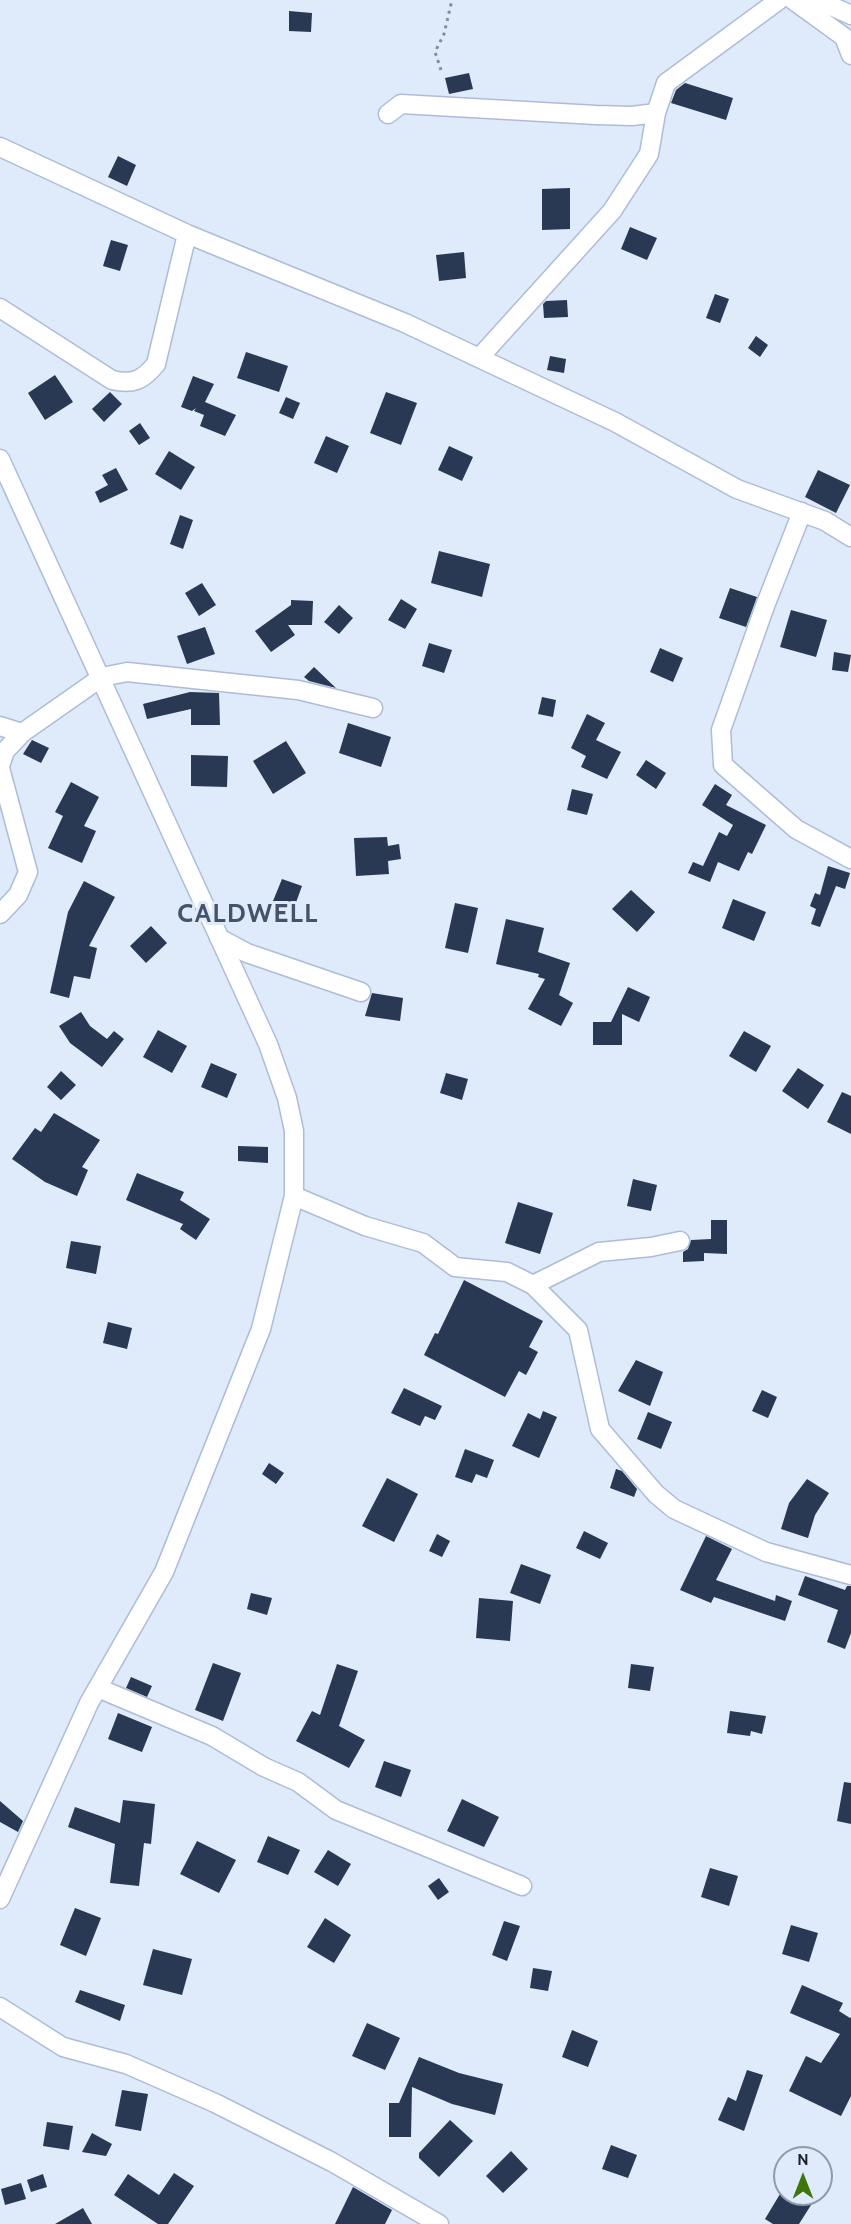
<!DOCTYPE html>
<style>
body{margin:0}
#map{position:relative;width:851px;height:2224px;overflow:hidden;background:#dfeafa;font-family:Cabin,sans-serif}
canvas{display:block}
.north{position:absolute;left:773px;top:2146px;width:60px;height:60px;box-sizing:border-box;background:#dfeafa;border:2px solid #919aa8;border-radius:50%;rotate:0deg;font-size:16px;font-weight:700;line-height:24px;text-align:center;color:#1d232d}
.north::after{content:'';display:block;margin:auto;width:21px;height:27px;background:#3e7609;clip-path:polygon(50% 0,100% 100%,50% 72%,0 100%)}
</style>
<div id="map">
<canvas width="851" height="2224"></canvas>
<div class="north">N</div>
</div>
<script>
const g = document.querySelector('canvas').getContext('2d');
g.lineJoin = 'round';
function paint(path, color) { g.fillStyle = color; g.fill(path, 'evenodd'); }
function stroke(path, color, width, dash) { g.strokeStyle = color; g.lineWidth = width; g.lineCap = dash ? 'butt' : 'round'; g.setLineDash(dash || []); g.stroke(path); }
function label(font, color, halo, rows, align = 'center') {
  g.font = font + ' Cabin,sans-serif'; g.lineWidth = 6; g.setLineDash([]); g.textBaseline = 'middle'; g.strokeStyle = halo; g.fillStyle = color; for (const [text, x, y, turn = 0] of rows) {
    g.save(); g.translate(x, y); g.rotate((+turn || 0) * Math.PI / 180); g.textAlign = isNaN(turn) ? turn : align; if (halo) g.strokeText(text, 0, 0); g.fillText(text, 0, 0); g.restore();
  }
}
const building = new Path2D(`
 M289,11L312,13L311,32L289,31Z
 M469,73L473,89L449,94L445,78Z
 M685,83L733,98L726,120L671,103L676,90Z
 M118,156L136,165L127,186L108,177Z
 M570,188V229L542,230V189Z
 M630,227L657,238L647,260L621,249Z
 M111,240L128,245L120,271L103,266Z
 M464,252L466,278L439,281L436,255Z
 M715,294L729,299L720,323L706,318Z
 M567,300L568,317L544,318L543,304L546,301Z
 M756,336L768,345L760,357L748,348Z
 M246,352L288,366L279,392L237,378Z
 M550,356L566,359L564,373L547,370Z
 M55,375L73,402L45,420L28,393Z
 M193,376L214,384L205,402L236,415L225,436L200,426L204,415L194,411L196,408L192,411L181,407Z
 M110,392L122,404L104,422L92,409Z
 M386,392L417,403L401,445L370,433Z
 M286,397L300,403L293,419L279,413Z
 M140,423L150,438L139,445L129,431Z
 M326,436L349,446L337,473L314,463Z
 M449,446L473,457L462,481L438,470Z
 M169,451L195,467L181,490L155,474Z
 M116,468L128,490L100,503L95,492L108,485L102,475Z
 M818,470L850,485L836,513L805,497Z
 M180,515L193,520L183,549L170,544Z
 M439,551L490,564L482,597L431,583Z
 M202,583L216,605L199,616L185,593Z
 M730,588L757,597L746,627L719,618Z
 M401,599L417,609L405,629L388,620Z
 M291,600L313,601L312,625H288L295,635L271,652L255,631L291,605Z
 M339,605L353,618L339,634L324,622Z
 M791,610L827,620L816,657L780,647Z
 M205,627L215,654L187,664L177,636Z
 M429,643L452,650L444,673L422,666Z
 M660,648L683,658L673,682L650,672Z
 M834,652L851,655L848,672L832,670Z
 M314,667L336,688L309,681L304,677Z
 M190,692L219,693L220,725H191V709L147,719L143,704Z
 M542,697L556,700L553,717L538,714Z
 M587,714L605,723L596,740L621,752L607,779L581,767L586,756L571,748Z
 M348,723L391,737L381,767L339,753Z
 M32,740L49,748L41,763L23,754Z
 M286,741L306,773L273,794L253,761Z
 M191,755L228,756L227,787L191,786Z
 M646,760L666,773L656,789L636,775Z
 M71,782L99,797L84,826L96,831L82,863L48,848L63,816L55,812Z
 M715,784L732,795L726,805L766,825L752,854L748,852L739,871L718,862L710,882L688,873L693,862L703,866L719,832L727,836L733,825L702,805Z
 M572,789L593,794L587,815L567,810Z
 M387,837L388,846L399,844L401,859L388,861L389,874L356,876L354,838Z
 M828,866L850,873L845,889L836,886L820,927L811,924L816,909L810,906L815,893L820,895Z
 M282,879L302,886L294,908L273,901Z
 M84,881L115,897L89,946L97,948L90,979L74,976L69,998L50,993L68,912Z
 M631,890L655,912L637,932L612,909Z
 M733,899L766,912L754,941L722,928Z
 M455,903L478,908L468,953L445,948Z
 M506,919L544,928L538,952L570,963L559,995L573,1003L561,1026L528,1009L545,979L538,977L539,974L496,964Z
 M151,926L167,943L146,963L130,946Z
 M628,987L650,997L639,1022L622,1014V1045H593V1022H611Z
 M372,993L403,998L400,1021L365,1016Z
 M81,1012L90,1026L107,1039L114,1031L124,1039L102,1067L70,1043L59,1026Z
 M158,1030L187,1046L172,1073L143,1057Z
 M744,1031L771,1046L756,1072L729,1056Z
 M211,1063L237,1074L227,1098L201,1087Z
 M798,1068L824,1085L808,1109L782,1091Z
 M61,1071L76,1085L61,1100L47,1087Z
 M446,1073L468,1079L462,1100L440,1093Z
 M842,1092L851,1096V1134L827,1122Z
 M54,1113L100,1140L82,1167L88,1170L77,1196L45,1182L12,1159L35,1128L41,1132Z
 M238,1146L268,1147V1163L238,1161Z
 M137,1173L184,1192L180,1200L210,1219L196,1240L180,1229L183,1224L126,1200Z
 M633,1179L657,1185L651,1211L627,1206Z
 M518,1202L553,1213L540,1254L505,1243Z
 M711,1220H727V1254L704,1253V1261L683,1262V1252L688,1249L691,1240L711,1239Z
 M71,1241L101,1246L96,1274L66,1268Z
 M464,1280L543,1321L529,1347L538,1352L526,1375L519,1371L505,1397L424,1355L435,1333L438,1334Z
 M108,1322L132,1328L127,1349L103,1343Z
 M636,1360L663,1372L650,1406L618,1391Z
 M404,1388L442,1406L435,1420L425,1416L420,1426L391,1413Z
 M762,1390L777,1397L768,1418L752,1411Z
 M543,1411L557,1417L539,1458L512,1446L528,1413L540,1419Z
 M648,1412L672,1422L661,1449L637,1439Z
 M465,1449L494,1460L487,1478L476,1474L472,1483L455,1477Z
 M269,1463L284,1473L276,1484L262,1474Z
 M616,1469L622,1471L637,1489L634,1497L610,1488Z
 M387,1478L418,1494L394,1542L362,1526Z
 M807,1479L829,1493L815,1515L808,1538L781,1529L789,1503Z
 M584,1531L608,1543L600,1559L576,1548Z
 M437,1534L450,1541L442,1557L429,1551Z
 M706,1536L732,1549L716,1580L775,1601L776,1595L792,1601L785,1621L714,1597L711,1603L680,1590Z
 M521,1564L551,1575L540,1604L510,1593Z
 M805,1576L845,1590L847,1586H851V1633L845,1649L827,1642L838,1610L798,1595Z
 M251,1593L272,1598L267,1615L247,1609Z
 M479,1598L513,1601L510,1641L476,1638Z
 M213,1663L241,1673L223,1721L195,1710Z
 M337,1664L358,1671L339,1726L365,1740L349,1768L296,1741L312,1711L320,1715Z
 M631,1664L654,1667L650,1691L628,1688Z
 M131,1677L152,1686L147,1697L126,1688Z
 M730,1711L766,1716L762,1734L751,1731L750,1736L727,1733Z
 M118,1713L152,1727L142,1752L108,1739Z
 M384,1761L411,1770L401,1797L375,1787Z
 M844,1782L851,1783V1824L837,1821Z
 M462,1799L499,1817L484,1847L447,1831Z
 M123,1800L155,1804L151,1844L144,1843L139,1886L110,1883L115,1844L68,1827L75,1807L120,1823Z
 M0,1801L23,1821L18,1832L0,1822Z
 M268,1836L300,1850L288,1875L257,1862Z
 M197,1841L236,1860L219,1893L180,1874Z
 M328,1850L351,1864L338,1886L314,1872Z
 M710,1868L738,1876L729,1906L701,1897Z
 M439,1878L449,1892L438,1900L428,1886Z
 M75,1908L101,1918L86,1956L60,1945Z
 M325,1918L351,1935L334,1963L307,1947Z
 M504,1921L520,1926L507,1961L492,1955Z
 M791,1925L818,1933L809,1962L782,1954Z
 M153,1949L192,1959L182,1995L143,1985Z
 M533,1968L552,1971L548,1991L530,1988Z
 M802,1985L843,2003L839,2011L850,2018L851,2017V2096L841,2116L789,2091L806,2056L821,2063L840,2034L790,2013Z
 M80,1990L125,2005L120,2021L75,2002Z
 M367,2023L400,2038L385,2070L352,2056Z
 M572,2030L598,2041L588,2067L562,2057Z
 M419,2057L459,2073L503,2084L495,2115L452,2104L412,2087L411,2137H389V2103H399Z
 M747,2070L763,2075L744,2131L718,2120L728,2097L736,2101Z
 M122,2090L148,2094L141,2131L115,2126Z
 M450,2120L473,2141L439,2177L419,2158V2153Z
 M47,2122L73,2126L69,2150L43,2146Z
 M92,2133L112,2144L106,2156L82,2152Z
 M611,2145L637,2155L628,2178L602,2169Z
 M511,2151L528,2169L503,2193L486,2176Z
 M174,2173L194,2186L168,2224H158L114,2195L128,2174L159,2195Z
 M43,2174L47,2187L31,2192L27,2180Z
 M21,2183L26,2199L5,2205L1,2189Z
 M353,2187L392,2210L385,2224H335Z
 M780,2194H818L799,2224H773L765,2219Z
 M83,2208L92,2224H55Z`);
const path = new Path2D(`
 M441,70L435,52L444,34L452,0`);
const minor = new Path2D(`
 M793,0L844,37L851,55
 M818,0L851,15
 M388,114L401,104L596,115L632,116L656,113
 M0,147L187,234L405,323L479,358L612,211L649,154L656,113L666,83L779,0
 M0,308L112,380C133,385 143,380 156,364L187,234
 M479,358L615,422L737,489L825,521L851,537
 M0,459L268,1044L287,1098L294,1131V1196L261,1329L164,1572L89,1703L0,1899
 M802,512L765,606L721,730L723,765L796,829L851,859
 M0,726L22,733
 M0,766L5,751L22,733L102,677L127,672L298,690L373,708
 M0,768L28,872L18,895L0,914
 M219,938L247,953L361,992
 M294,1196L365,1226L423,1243L455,1267L507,1272L533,1285L578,1330L600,1429L656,1494L674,1509L766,1552L851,1575
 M533,1285L599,1252L651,1247L680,1241
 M98,1688L212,1736L264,1767L298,1782L336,1810L522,1886
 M0,2007L63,2047L126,2064L215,2103L332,2162L439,2224`);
const districtNames = [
 ["CALDWELL",248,914]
];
paint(building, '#293953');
stroke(minor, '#adbdd7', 21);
stroke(path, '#848d9a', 3, [3, 4.5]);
stroke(minor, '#fff', 18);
g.letterSpacing = '1.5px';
label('bold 26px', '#45536a', '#dfeafa', districtNames);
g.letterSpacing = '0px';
</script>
